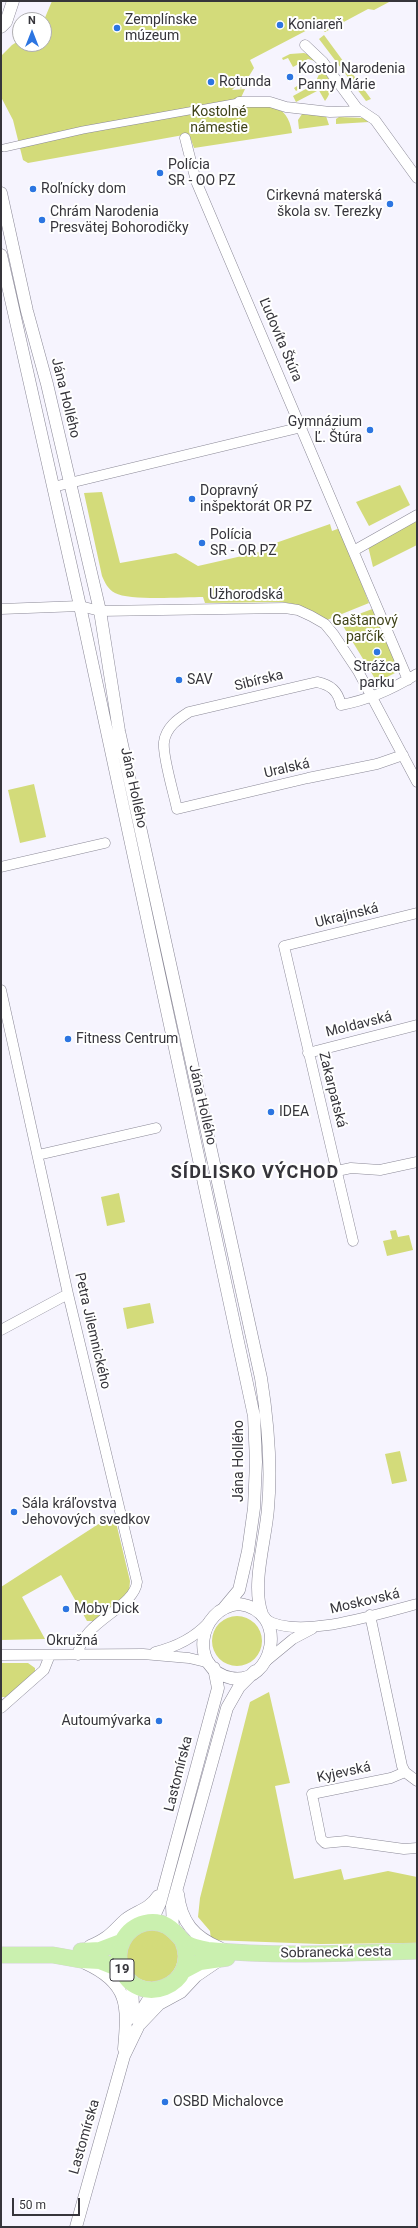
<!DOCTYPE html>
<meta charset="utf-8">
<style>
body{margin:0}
#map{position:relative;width:418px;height:2228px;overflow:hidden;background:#f6f4fe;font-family:Roboto,sans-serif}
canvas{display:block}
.frame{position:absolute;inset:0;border:2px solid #36353b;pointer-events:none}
.north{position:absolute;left:12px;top:12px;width:40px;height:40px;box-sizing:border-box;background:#fff;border:1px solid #afaeb1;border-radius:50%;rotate:0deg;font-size:11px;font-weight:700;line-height:16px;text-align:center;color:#36353b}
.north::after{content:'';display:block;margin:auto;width:14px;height:18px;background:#2c75e1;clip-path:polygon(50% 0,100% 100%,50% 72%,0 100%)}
.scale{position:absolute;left:12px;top:2198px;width:68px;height:18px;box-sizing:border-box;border:2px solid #36353b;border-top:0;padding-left:5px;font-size:12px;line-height:14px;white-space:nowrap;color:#36353b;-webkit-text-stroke:3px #fff;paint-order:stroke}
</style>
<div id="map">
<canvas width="418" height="2228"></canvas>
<div class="frame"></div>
<div class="north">N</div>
<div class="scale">50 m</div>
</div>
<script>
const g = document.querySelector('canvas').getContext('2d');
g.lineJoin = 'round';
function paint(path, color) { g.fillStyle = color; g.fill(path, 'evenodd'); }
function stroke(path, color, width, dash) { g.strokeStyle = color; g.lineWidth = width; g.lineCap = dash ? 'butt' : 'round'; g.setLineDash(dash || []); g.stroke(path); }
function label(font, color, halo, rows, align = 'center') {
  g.font = font + ' Roboto,sans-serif'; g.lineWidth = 4; g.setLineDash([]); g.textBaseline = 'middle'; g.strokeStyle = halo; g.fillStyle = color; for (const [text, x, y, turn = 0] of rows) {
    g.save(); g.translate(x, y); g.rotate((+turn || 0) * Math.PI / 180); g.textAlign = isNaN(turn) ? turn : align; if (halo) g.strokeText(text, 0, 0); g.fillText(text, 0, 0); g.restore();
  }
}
const green = new Path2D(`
 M52,1H391L374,10L368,9L325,32L315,22L317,25L250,60L254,68L241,89L237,85L232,90L245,89L239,102C265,103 288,102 292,133L194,148L189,134L28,163L23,160L13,120L1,97V56L12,45L20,40V44H44V20Z
 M324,35L371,99L366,101L319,39Z
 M304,53L310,55L319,65L318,68L315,61L308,59L293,67L288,58L283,60L282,58L290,54Z
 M323,66C329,78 335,89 325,101L317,87L318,85L315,83Z
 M308,79L310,82L296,91L294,88Z
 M313,85L317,91L296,102L293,96Z
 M302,114L326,116L329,125L299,129L298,120Z
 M339,117L363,118L369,122L336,124V119Z
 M400,485L410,505L369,526L356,502Z
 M102,492L120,563L176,553L198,566L264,551L267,546L330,524L332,531L340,528L369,603L327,620L293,604L282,602L205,603L203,597C184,597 129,601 115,593C108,589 105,583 102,576L84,493Z
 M417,520V545L373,567L368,546Z
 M375,608L399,671L377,682L340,621Z
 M34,784L46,837L20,843L8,790Z
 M119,1193L125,1222L107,1226L101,1197Z
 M396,1230L398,1237L409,1235L413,1250L387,1256L383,1241L392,1239L390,1231Z
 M150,1303L154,1323L127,1329L123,1308Z
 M400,1451L407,1481L392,1484L385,1454Z
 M114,1514L130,1581L129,1593L95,1621H87L61,1575L22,1597L45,1639L1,1640V1587Z
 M212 1641a25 25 0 1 1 50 0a25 25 0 1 1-50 0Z
 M1,1663H28L35,1668V1673L7,1697H1Z
 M269,1692L290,1783L275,1786L294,1879L341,1869L344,1880L388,1871L417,1877V1943L320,1944L211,1940L210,1931L198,1917L200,1898L250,1702Z
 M126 1956a26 26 0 1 1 52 0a26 26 0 1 1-52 0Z`);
const pedestrian = new Path2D(`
 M4,148L83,130L239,102`);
const minor = new Path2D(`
 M305,45L323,62L357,108L375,120L417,178
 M239,102H270L286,107L330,112L360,111
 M185,138L196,181L408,680
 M53,487L302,427
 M355,550L417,515
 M1,609L80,606L100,611L285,608L298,610L311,616L325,624L334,635L358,671L417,782
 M403,755L377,764L308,778L177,809C174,794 162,755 164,742C166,727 178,719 189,712L317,682C331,685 338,691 341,705C369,700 393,689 417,674
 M1,867L105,843
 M1,990L68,1294L137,1582C134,1609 81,1621 78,1655
 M308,1053L417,1025
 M38,1155L156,1128
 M337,1171L351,1168L380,1170L417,1162
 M353,1241L284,946L417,913
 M1,1330L68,1294
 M370,1615L402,1766L405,1772
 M265,1619C298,1641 380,1613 417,1604
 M155,1652C176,1647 193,1639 208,1623
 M1,1655L143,1654L189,1658L210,1663
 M265,1662L293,1639L312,1629
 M1,1708L44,1670L50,1655
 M417,1781L405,1772L391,1778L312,1794L321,1839L325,1843L346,1841L404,1849L417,1848`);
const tertiary = new Path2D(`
 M1,27L6,22L13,1
 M1,193L27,311L47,384L100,611L119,731L261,1378C268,1422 272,1464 268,1508C266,1539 251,1585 262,1614
 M1,255L80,606L254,1416L256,1462L254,1508L248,1551L239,1590L224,1608
 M239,1604C291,1611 273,1686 231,1678C189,1670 197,1608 239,1604Z
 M178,1894C181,1922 194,1937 220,1948
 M145,1923L155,1914L160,1903L218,1688L214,1668
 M173,1929L172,1906L227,1708L239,1687L255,1671
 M90,1946C109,1938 111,1933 125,1920C136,1911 149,1910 158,1896
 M85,1963C129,1983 128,2005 124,2049
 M129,2019L133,2007L132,1983
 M140,2024L159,2004L181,1992L196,1976L218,1961
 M76,2227L124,2056L139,2025L142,2010L147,2002L161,1989`);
const primary = new Path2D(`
 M183,1942C201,1986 137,2010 121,1968C114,1949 125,1928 145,1923C163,1919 173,1929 183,1941C188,1946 201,1949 208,1950C278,1957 347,1953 417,1951
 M81,1951L100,1950L121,1942
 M1,1955H53L81,1960L100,1961L115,1967L123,1973
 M183,1971L200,1962L227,1958`);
const markers = [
 [280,25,4,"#2c75e1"],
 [117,28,4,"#2c75e1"],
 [290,77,4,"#2c75e1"],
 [211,82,4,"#2c75e1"],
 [160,173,4,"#2c75e1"],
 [33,189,4,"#2c75e1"],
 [390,204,4,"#2c75e1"],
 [42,220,4,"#2c75e1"],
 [370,430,4,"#2c75e1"],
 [192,499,4,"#2c75e1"],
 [202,543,4,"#2c75e1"],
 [377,652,4,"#2c75e1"],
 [179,680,4,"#2c75e1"],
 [68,1039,4,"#2c75e1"],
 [271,1112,4,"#2c75e1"],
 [14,1512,4,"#2c75e1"],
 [66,1609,4,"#2c75e1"],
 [159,1721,4,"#2c75e1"],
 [165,2102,4,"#2c75e1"]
];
const shields = [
 [122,1970,24]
];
const shieldNames = [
 ["19",122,1970]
];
const poiNames = [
 ["Zemplínske",125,20],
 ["múzeum",125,36],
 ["Koniareň",288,25],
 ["Kostol Narodenia",298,69],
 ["Panny Márie",298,85],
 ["Rotunda",219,82],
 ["Polícia",168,165],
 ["SR - OO PZ",168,181],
 ["Roľnícky dom",41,189],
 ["Cirkevná materská",382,196,"right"],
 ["škola sv. Terezky",382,212,"right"],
 ["Chrám Narodenia",50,212],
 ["Presvätej Bohorodičky",50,228],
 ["Gymnázium",362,422,"right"],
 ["Ľ. Štúra",362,438,"right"],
 ["Dopravný",200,491],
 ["inšpektorát OR PZ",200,507],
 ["Polícia",210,535],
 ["SR - OR PZ",210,551],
 ["Strážca",377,667,"center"],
 ["parku",377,683,"center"],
 ["SAV",187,680],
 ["Fitness Centrum",76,1039],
 ["IDEA",279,1112],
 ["Sála kráľovstva",22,1504],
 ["Jehovových svedkov",22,1520],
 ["Moby Dick",74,1609],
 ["Autoumývarka",151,1721,"right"],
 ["OSBD Michalovce",173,2102]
];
const parkNames = [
 ["Kostolné",219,112],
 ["námestie",219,128],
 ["Gaštanový",365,621],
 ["parčík",365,637]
];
const streetNames = [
 ["Ľudovíta Štúra",280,340,67],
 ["Jána Hollého",65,398,76],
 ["Užhorodská",246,595],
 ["Sibírska",259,681,-14],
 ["Uralská",287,769,-13],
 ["Jána Hollého",133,788,78],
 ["Ukrajinská",347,916,-14],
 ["Moldavská",359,1025,-14],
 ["Zakarpatská",332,1090,76],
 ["Jána Hollého",202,1105,77],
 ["Petra Jilemnického",92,1331,77],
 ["Jána Hollého",239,1461,-90],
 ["Moskovská",365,1602,-13],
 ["Okružná",72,1641],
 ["Kyjevská",344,1773,-12],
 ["Lastomírska",179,1774,-76],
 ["Sobranecká cesta",336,1953,-1],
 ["Lastomírska",85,2137,-74]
];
const districtNames = [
 ["SÍDLISKO VÝCHOD",255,1173]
];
paint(green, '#d3db7a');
stroke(pedestrian, '#8b8997', 8);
stroke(minor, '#8b8997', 11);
stroke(tertiary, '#8b8997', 13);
stroke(primary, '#d3d3d4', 17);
stroke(pedestrian, '#fff', 7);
stroke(minor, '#fff', 10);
stroke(tertiary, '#fff', 12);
stroke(primary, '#caf0af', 16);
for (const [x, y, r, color] of markers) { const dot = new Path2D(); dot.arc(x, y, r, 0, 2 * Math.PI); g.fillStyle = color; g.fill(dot); stroke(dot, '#fff', 1.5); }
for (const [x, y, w] of shields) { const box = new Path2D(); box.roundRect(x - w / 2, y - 11, w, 22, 3); g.fillStyle = '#fff'; g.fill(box); stroke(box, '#36353b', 1); }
label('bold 13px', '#36353b', null, shieldNames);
label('14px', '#36353b', '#fff', poiNames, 'left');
label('14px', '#3f4219', '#fff', parkNames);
label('14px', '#36353b', '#fff', streetNames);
g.letterSpacing = '1px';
label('bold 18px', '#36353b', '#fff', districtNames);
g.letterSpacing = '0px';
</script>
